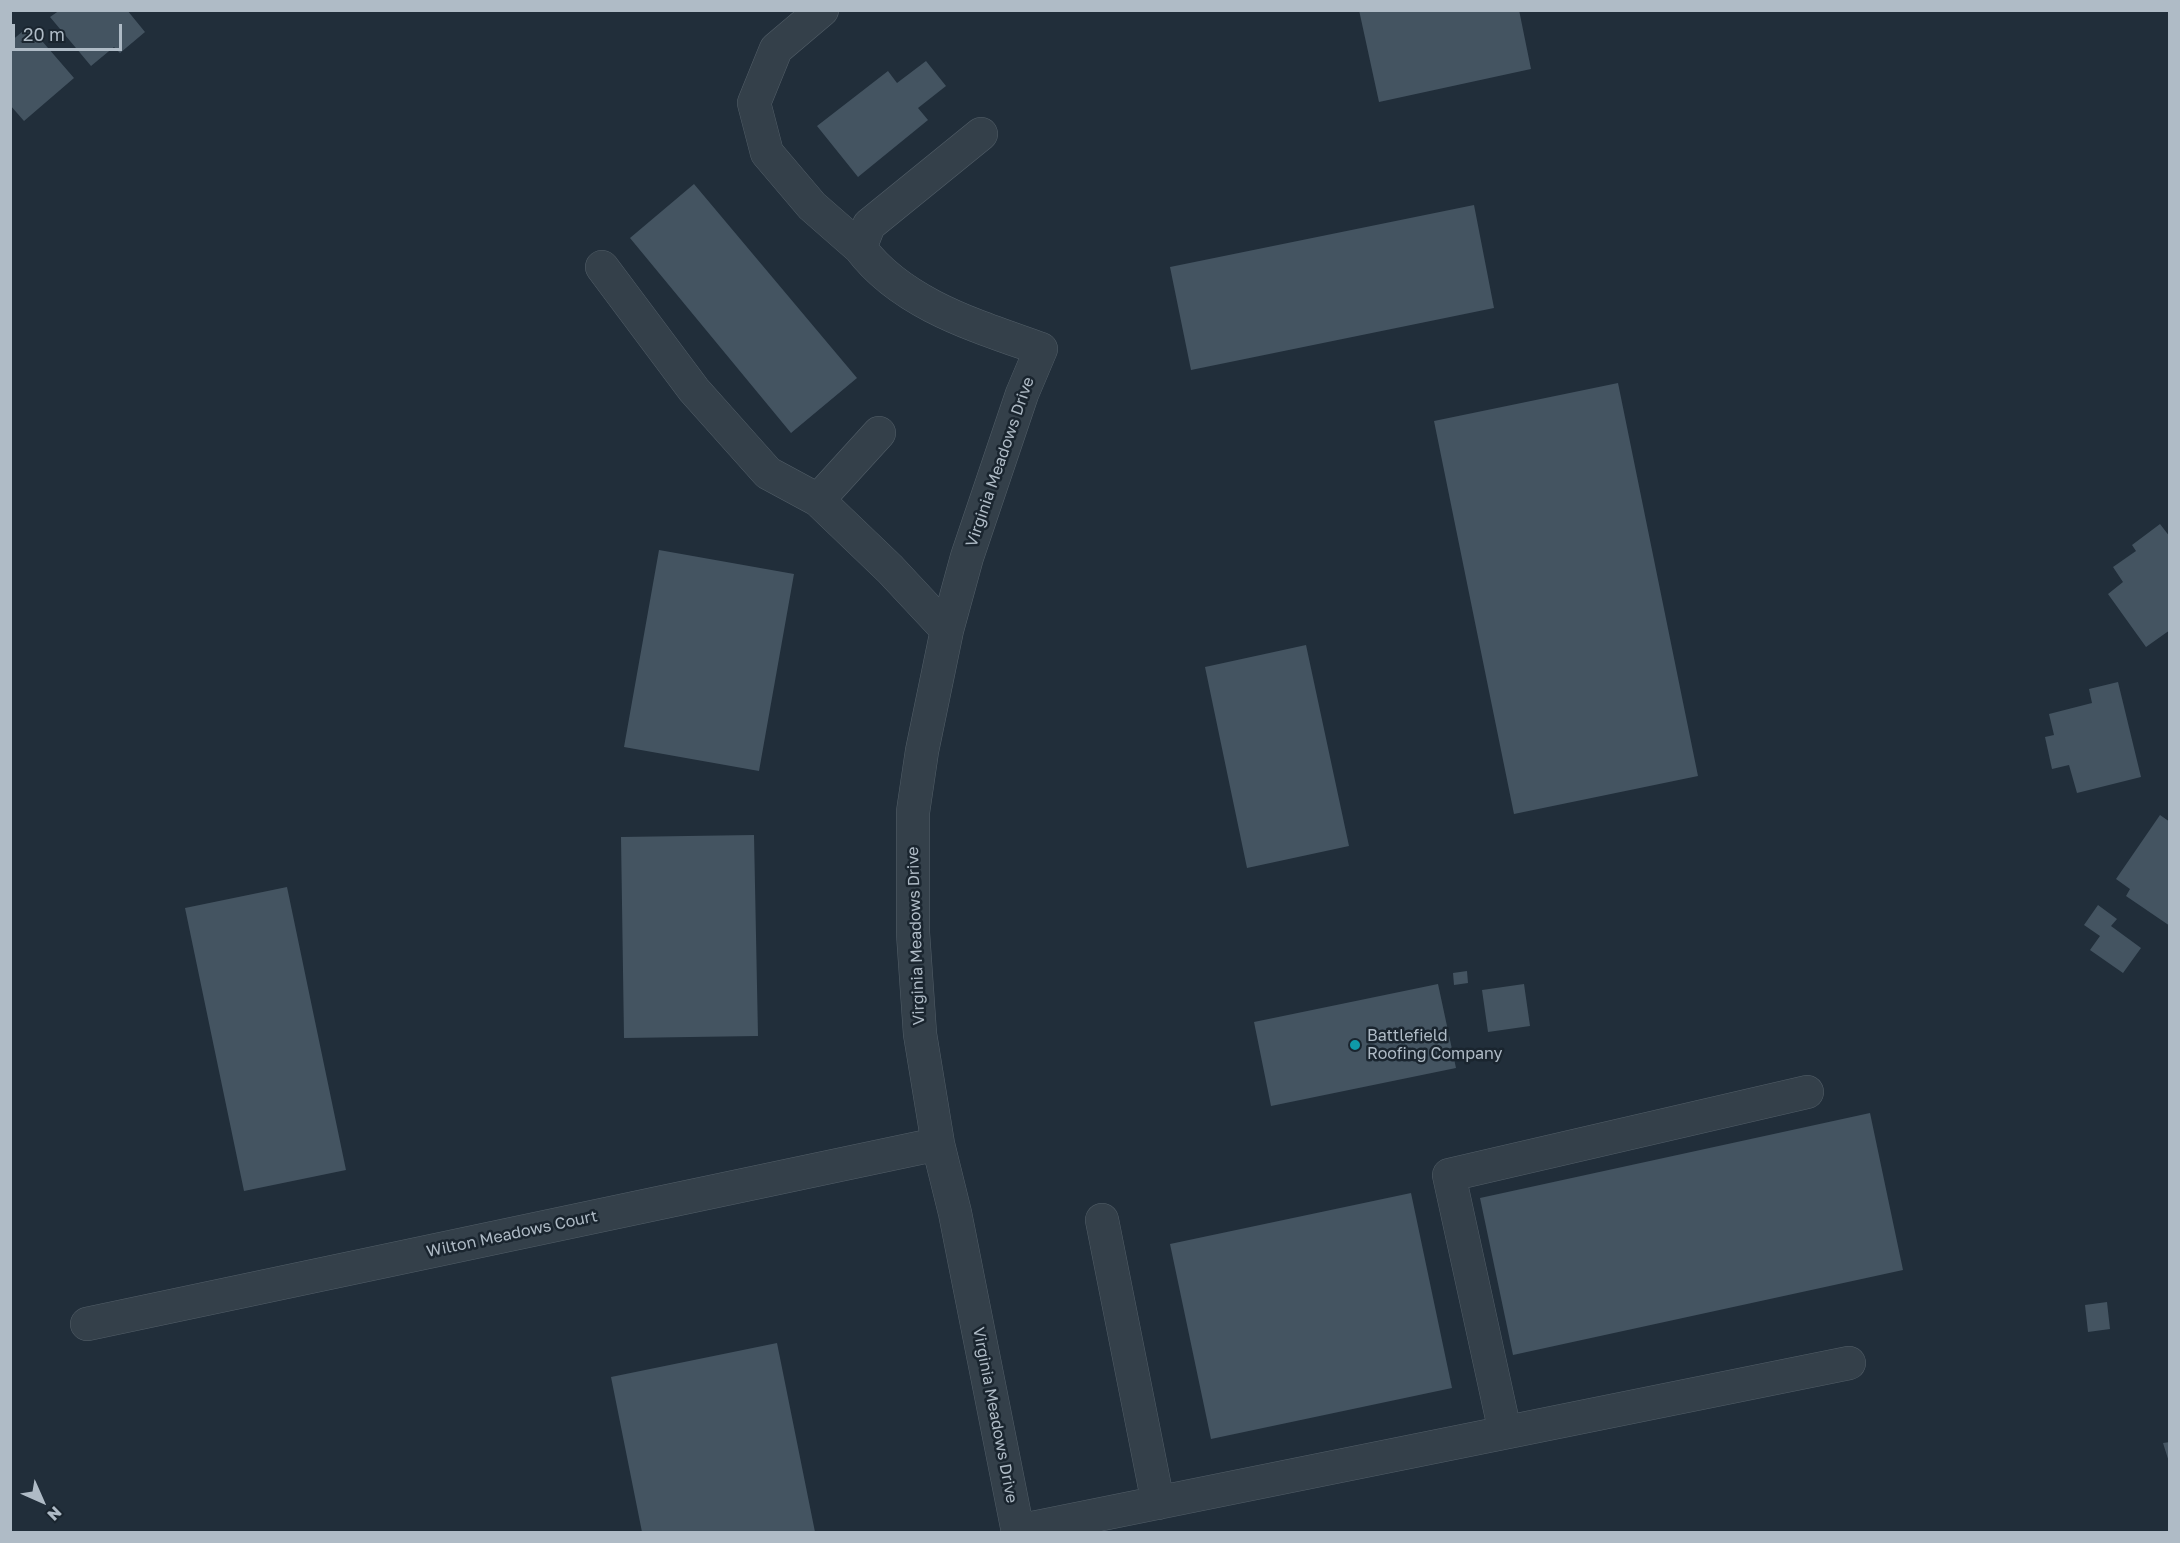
<!DOCTYPE html>
<style>
body{margin:0}
#map{position:relative;width:2180px;height:1543px;overflow:hidden;background:#212e3a;font-family:"Golos Text",sans-serif}
canvas{display:block}
.frame{position:absolute;inset:0;border:12px solid #afbbc6;pointer-events:none}
.north{position:absolute;left:12px;top:1471px;width:60px;height:60px;-webkit-text-stroke:4px #1a252f;paint-order:stroke;rotate:135deg;font-size:16px;font-weight:700;line-height:24px;text-align:center;color:#afbbc6}
.north::after{content:'';display:block;margin:auto;width:21px;height:27px;background:#afbbc6;clip-path:polygon(50% 0,100% 100%,50% 72%,0 100%)}
.scale{position:absolute;left:12px;top:24px;width:110px;height:27px;box-sizing:border-box;border:3px solid #afbbc6;border-top:0;padding-left:8px;font-size:18px;line-height:21px;white-space:nowrap;color:#afbbc6;-webkit-text-stroke:4px #1a252f;paint-order:stroke}
</style>
<div id="map">
<canvas width="2180" height="1543"></canvas>
<div class="frame"></div>
<div class="north">N</div>
<div class="scale">20 m</div>
</div>
<script>
const g = document.querySelector('canvas').getContext('2d');
g.lineJoin = 'round';
function paint(path, color) { g.fillStyle = color; g.fill(path, 'evenodd'); }
function stroke(path, color, width, dash) { g.strokeStyle = color; g.lineWidth = width; g.lineCap = dash ? 'butt' : 'round'; g.setLineDash(dash || []); g.stroke(path); }
function label(font, color, halo, rows, align = 'center') {
  g.font = font + ' "Golos Text",sans-serif'; g.lineWidth = 5; g.setLineDash([]); g.textBaseline = 'middle'; g.strokeStyle = halo; g.fillStyle = color; for (const [text, x, y, turn = 0] of rows) {
    g.save(); g.translate(x, y); g.rotate((+turn || 0) * Math.PI / 180); g.textAlign = isNaN(turn) ? turn : align; if (halo) g.strokeText(text, 0, 0); g.fillText(text, 0, 0); g.restore();
  }
}
const building = new Path2D(`
 M60,10H127L145,32L120,53L114,47L91,66L50,17Z
 M1359,10H1519L1531,69L1379,102Z
 M29,26L74,78L24,121L10,105V42Z
 M926,61L946,86L918,108L928,120L858,177L817,126L888,71L897,83Z
 M694,184L857,378L791,433L630,238Z
 M1474,205L1494,308L1191,370L1170,267Z
 M1618,383L1698,776L1514,814L1434,421Z
 M2160,524L2170,537V630L2146,647L2108,594L2123,582L2113,567L2136,551L2132,545Z
 M659,550L794,574L759,771L624,747Z
 M1306,645L1349,846L1247,868L1205,667Z
 M2118,682L2141,777L2077,793L2069,765L2052,769L2045,737L2054,735L2049,714L2092,703L2089,689Z
 M2160,815L2170,822V926L2126,896L2130,889L2116,879Z
 M754,835L758,1036L624,1038L621,837Z
 M287,887L346,1170L244,1191L185,908Z
 M2098,905L2117,919L2111,926L2141,948L2123,973L2090,950L2100,936L2084,925Z
 M1467,971L1468,983L1454,985L1453,973Z
 M1438,984L1456,1068L1271,1106L1254,1022Z
 M1524,984L1530,1026L1488,1032L1482,990Z
 M1870,1113L1903,1270L1513,1355L1480,1198Z
 M1411,1193L1452,1388L1211,1439L1170,1244Z
 M2107,1302L2110,1329L2088,1332L2085,1305Z
 M777,1343L815,1532H642L611,1377Z
 M2170,1442V1462H2169L2163,1443Z`);
const minor = new Path2D(`
 M822,10L776,49L754,103L767,153L812,206L860,248
 M981,134L869,225L860,248C903,305 977,326 1041,349L1022,394L967,557L947,630L922,751L913,812V933L920,1034L938,1144L955,1213L1018,1532
 M602,267L694,390L768,473L818,500
 M879,433L818,500L890,569L947,630
 M1102,1220L1158,1503
 M87,1324L938,1144
 M1505,1432L1449,1175L1807,1092
 M1018,1531L1849,1363`);
const markers = [
 [1355,1045,6,"#0f9aa8"]
];
const streetNames = [
 ["Virginia Meadows Drive",1000,462,-71],
 ["Virginia Meadows Drive",916,936,-92],
 ["Wilton Meadows Court",512,1234,-12],
 ["Virginia Meadows Drive",995,1415,79]
];
const poiNames = [
 ["Battlefield",1367,1036],
 ["Roofing Company",1367,1054]
];
paint(building, '#445461');
stroke(minor, '#525e68', 34);
stroke(minor, '#34404a', 33);
for (const [x, y, r, color] of markers) { const dot = new Path2D(); dot.arc(x, y, r, 0, 2 * Math.PI); g.fillStyle = color; g.fill(dot); stroke(dot, '#1a252f', 2); }
label('16px', '#afbbc6', '#1a252f', streetNames);
label('16px', '#afbbc6', '#1a252f', poiNames, 'left');
</script>
